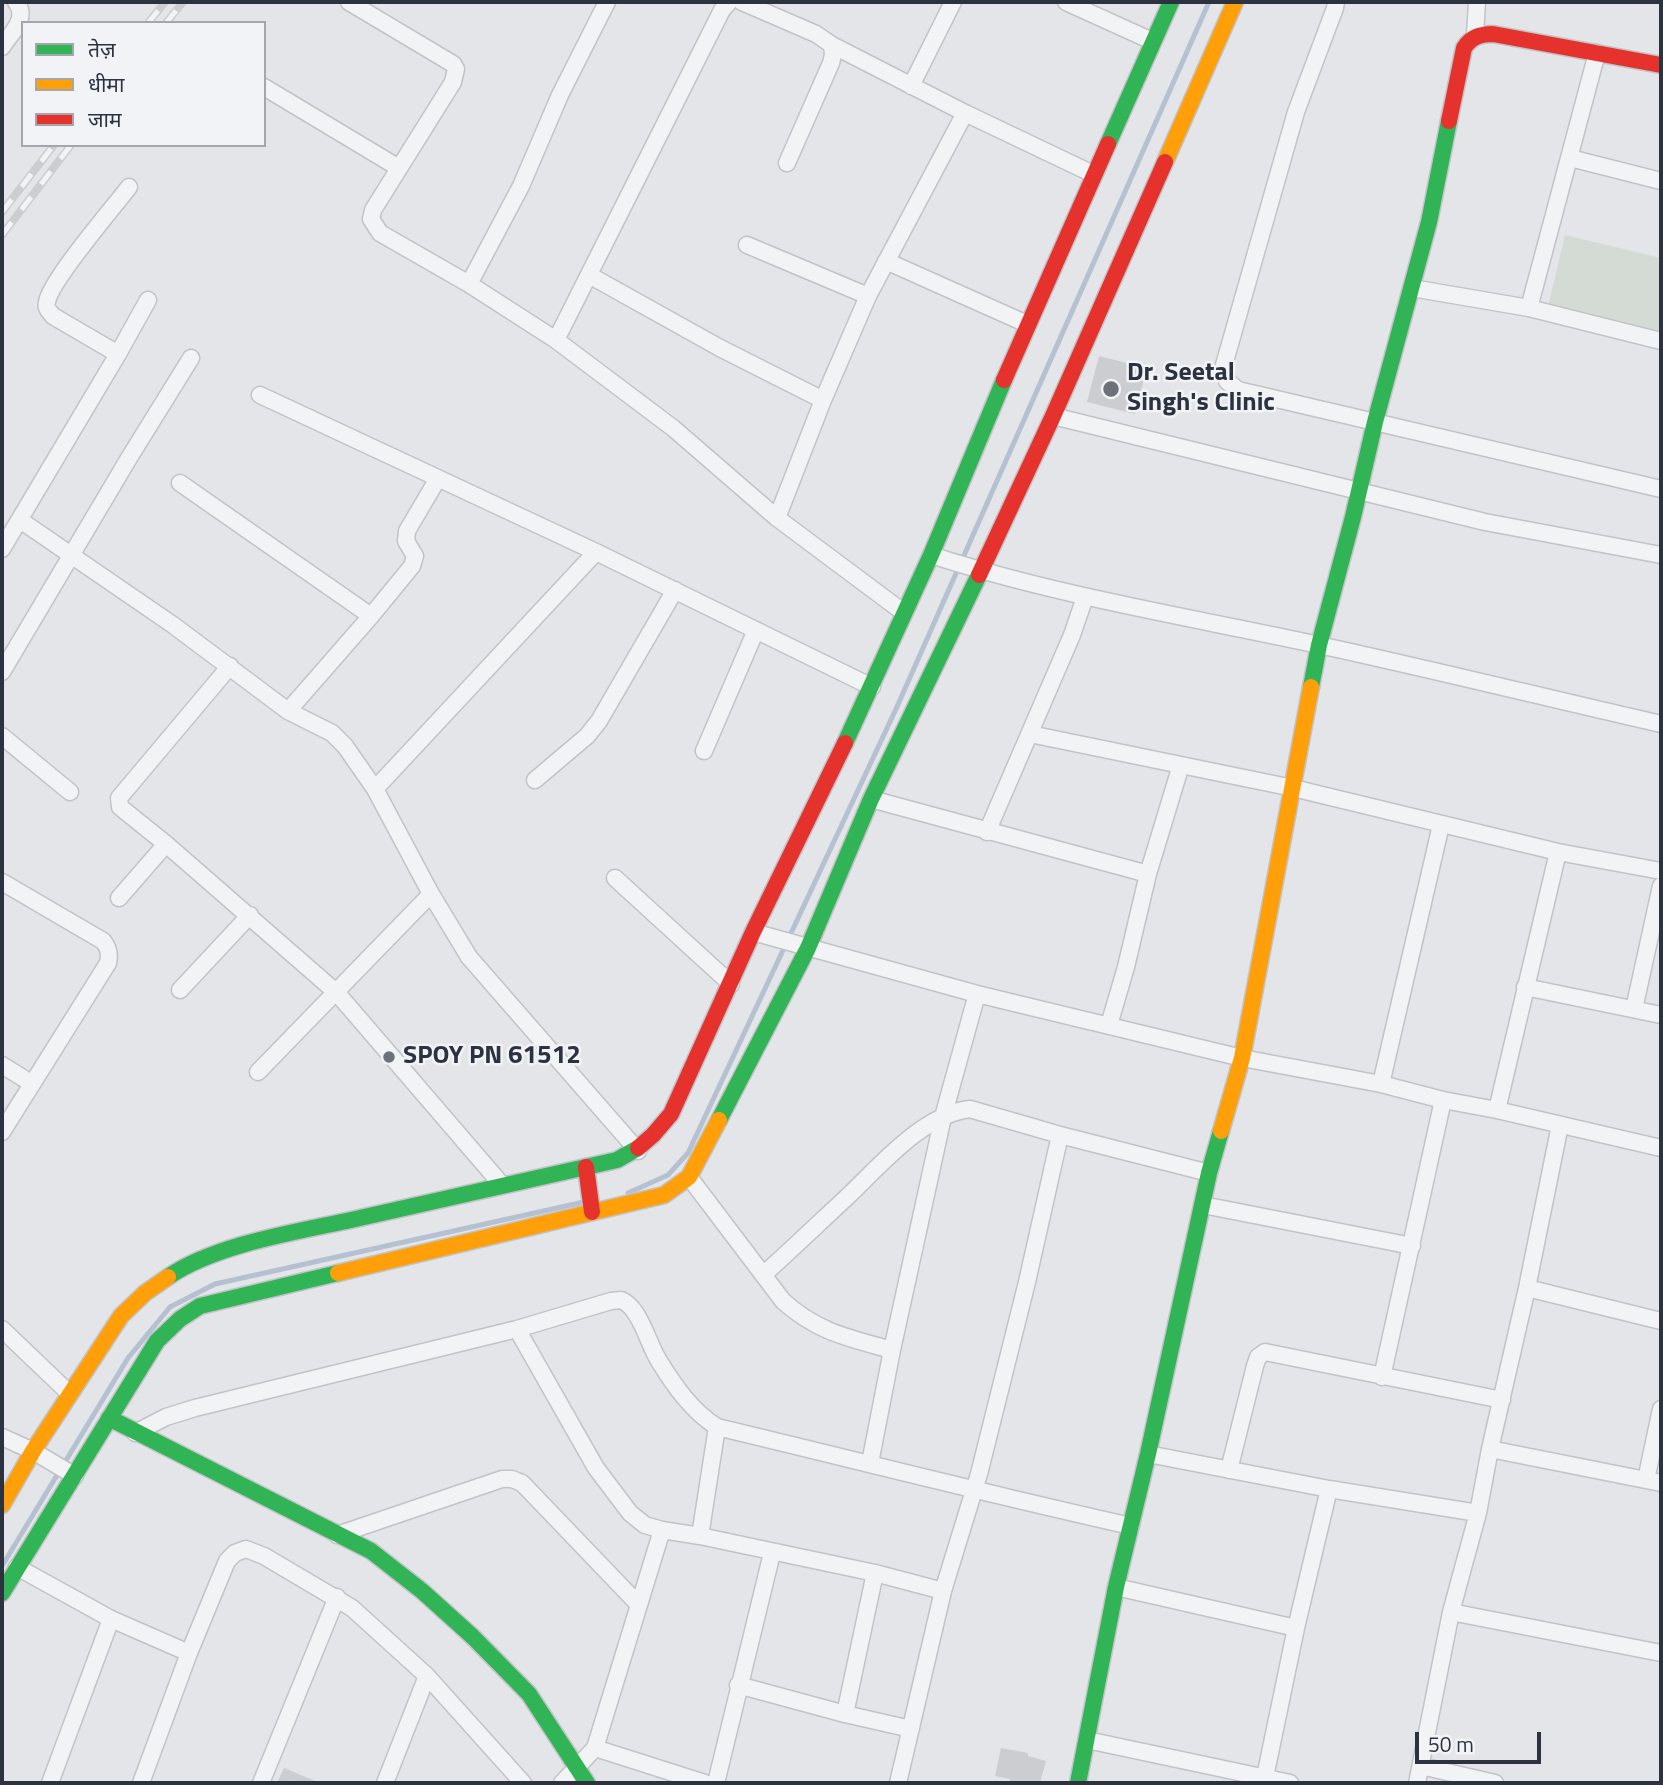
<!DOCTYPE html>
<meta charset="utf-8">
<style>
body{margin:0}
#map{position:relative;width:1663px;height:1785px;overflow:hidden;background:#e3e5e8;font-family:"Titillium Web","Noto Sans Devanagari",sans-serif}
canvas{display:block}
.frame{position:absolute;inset:0;border:4px solid #2c323f;pointer-events:none}
.legend{position:absolute;left:21px;top:21px;width:245px;height:126px;box-sizing:border-box;background:#f1f3f6;border:2px solid #a2a6ad;margin:0;padding:9px 12px;list-style:none;font-size:21px;color:#2c323f}
.legend li{display:flex;align-items:center;gap:14px;height:35px}
.legend b{width:35px;border:2px solid #a2a6ad}
.scale{position:absolute;left:1415px;top:1732px;width:126px;height:32px;box-sizing:border-box;border:4px solid #2c323f;border-top:0;padding-left:9px;font-size:21px;line-height:24px;white-space:nowrap;color:#2c323f;-webkit-text-stroke:5px #f1f3f6;paint-order:stroke}
</style>
<div id="map">
<canvas width="1663" height="1785"></canvas>
<div class="frame"></div>
<ul class="legend">
<li><b style="height:9px;background:#30b455"></b>तेज़</li>
<li><b style="height:9px;background:#ff9f0a"></b>धीमा</li>
<li><b style="height:9px;background:#e5322d"></b>जाम</li>
</ul>
<div class="scale">50 m</div>
</div>
<script>
const g = document.querySelector('canvas').getContext('2d');
g.lineJoin = 'round';
function paint(path, color) { g.fillStyle = color; g.fill(path, 'evenodd'); }
function stroke(path, color, width, dash) { g.strokeStyle = color; g.lineWidth = width; g.lineCap = dash ? 'butt' : 'round'; g.setLineDash(dash || []); g.stroke(path); }
function label(font, color, halo, rows, align = 'center') {
  g.font = font + ' "Titillium Web",sans-serif'; g.lineWidth = 5; g.setLineDash([]); g.textBaseline = 'middle'; g.strokeStyle = halo; g.fillStyle = color; for (const [text, x, y, turn = 0] of rows) {
    g.save(); g.translate(x, y); g.rotate((+turn || 0) * Math.PI / 180); g.textAlign = isNaN(turn) ? turn : align; if (halo) g.strokeText(text, 0, 0); g.fillText(text, 0, 0); g.restore();
  }
}
const green = new Path2D(`
 M1565,235L1661,258V338L1547,311Z`);
const stream = new Path2D(`
 M628,1193L668,1175L688,1153L896,709L1209,2
 M2,1566L128,1358L170,1307L215,1284L584,1202`);
const building = new Path2D(`
 M1099,356L1147,368L1135,414L1087,402Z
 M1001,1748L1028,1753V1756L1046,1761L1040,1783H1009L1010,1779L995,1776Z
 M284,1768L320,1783H277Z`);
const street = new Path2D(`
 M349,2L453,64L456,69L453,82L373,210L371,219L380,233L469,284L556,340L673,428L777,518L903,612
 M742,2L816,34L832,45L833,55L831,63L787,163
 M1066,2L1152,41
 M1336,2L1335,8L1296,112L1224,365L1227,381L1238,390L1661,489
 M1475,35L1477,2
 M832,45L965,113L1093,174
 M2,47C11,33 29,18 16,2
 M911,86L953,2
 M264,87L399,168
 M1570,158L1661,181
 M747,245L868,296
 M886,261L1027,324
 M589,275L720,348L823,400
 M469,284L521,186L560,95L607,2
 M1412,288L1529,308L1661,341
 M1529,308L1597,53
 M556,340L722,10L729,2
 M118,354L53,316C49,311 45,308 47,302C50,281 113,208 129,187
 M260,395L596,552L872,687
 M1053,416L1485,522L1661,555
 M180,483L371,616
 M777,518L823,400L868,296L965,113
 M20,520L173,625L288,711L332,733L345,746L375,789L431,894L469,957L638,1151
 M2,549L118,354L148,300
 M931,555C1058,596 1189,617 1319,645C1434,670 1547,698 1661,724
 M2,672L129,458L191,358
 M288,711L371,616L412,566L415,556L406,541L407,531L437,480
 M1030,734L1293,788L1558,852L1661,871
 M2,736L70,792
 M704,751L756,630
 M535,780L587,736L599,721L675,590
 M375,789L596,552
 M871,799L1148,874
 M987,832L1072,635L1085,597
 M166,844L120,807L119,798L230,666
 M615,878L731,984
 M2,882L103,941C109,948 110,954 108,963L2,1132
 M119,898L166,844L337,993L502,1185
 M753,932L977,994L1242,1058L1381,1084L1443,1100L1497,1110L1661,1148
 M1525,987L1661,1015
 M180,990L250,915
 M1634,1009L1661,886
 M1109,1025L1126,967L1148,874L1181,765
 M2,1065L31,1083
 M258,1072L431,894
 M1381,1084L1441,825
 M1497,1110L1558,852
 M689,1177L783,1301C817,1332 849,1338 892,1350
 M1203,1205L1412,1246
 M763,1275C791,1250 818,1224 846,1198C879,1167 923,1114 970,1109L1060,1135L1209,1173
 M1527,1288L1661,1321
 M2,1329L70,1394
 M517,1329L611,1301L621,1300C640,1307 648,1344 659,1361C675,1387 692,1411 717,1427C855,1460 992,1495 1131,1526
 M1382,1377L1443,1100
 M135,1433L166,1417L195,1408L517,1329L596,1468L630,1513L645,1525L662,1530L700,1536L875,1573L943,1591
 M2,1437L33,1451L75,1476
 M1490,1449L1661,1483
 M1148,1454L1329,1489L1478,1513
 M870,1463L892,1350L943,1117L977,994
 M1229,1470L1255,1366L1258,1357L1265,1352L1502,1400
 M1646,1480L1661,1409
 M337,1535L502,1479H512L522,1483L639,1605
 M700,1536L717,1427
 M17,1567L111,1619L189,1653
 M1116,1587L1296,1628
 M1451,1612L1661,1653
 M738,1685L845,1714L875,1573
 M845,1714L911,1729
 M1087,1740L1290,1783
 M595,1748L705,1783
 M1421,1766L1495,1783
 M1265,1777L1296,1628L1329,1489
 M50,1783L111,1619
 M141,1783L189,1653L227,1561L235,1553L246,1549L264,1556L352,1608L427,1676L523,1783
 M261,1783L337,1597
 M385,1783L427,1676
 M562,1783L595,1748L662,1530
 M716,1783L772,1553
 M898,1783L943,1591L979,1474L1027,1282L1060,1135
 M1417,1783L1451,1612L1478,1513L1490,1449L1527,1288L1560,1125`);
const fast = new Path2D(`
 M1108,144L1171,2
 M1311,687L1319,645L1353,517L1375,422L1429,222L1449,121
 M845,743L931,555L1004,380
 M719,1120L808,948L871,799L979,575
 M168,1277C214,1245 295,1232 351,1220C439,1200 528,1180 617,1160L638,1148
 M109,1418L371,1551L422,1591L473,1637L529,1694L587,1783
 M2,1593L157,1341L180,1319L200,1306L338,1273
 M1078,1783L1116,1587L1148,1454L1209,1173L1221,1131`);
const slow = new Path2D(`
 M1165,162L1235,2
 M1221,1131L1242,1058L1311,687
 M338,1273L664,1195L689,1177L719,1120
 M2,1505L33,1451L121,1316L145,1293L168,1277`);
const jam = new Path2D(`
 M1449,121L1464,48C1471,37 1480,34 1493,34L1661,65
 M1004,380L1108,144
 M979,575L1053,416L1165,162
 M638,1148L653,1135L671,1114L753,932L845,743
 M586,1167L592,1212`);
const rail = new Path2D(`
 M148,23L165,2
 M166,23L183,2
 M2,212L54,145
 M2,235L71,145`);
const markers = [
 [1111,389,9,"#6c717a"],
 [389,1057,7,"#6c717a"]
];
const poiNames = [
 ["Dr. Seetal",1127,374],
 ["Singh's Clinic",1127,404],
 ["SPOY PN 61512",403,1057]
];
paint(green, '#d4dbd4');
stroke(stream, '#b5c1d0', 5);
paint(building, '#cbcdd0');
stroke(street, '#c2c3c6', 19);
stroke(fast, '#c2c3c6', 19);
stroke(slow, '#c2c3c6', 19);
stroke(jam, '#c2c3c6', 19);
stroke(street, '#f2f3f4', 16);
stroke(fast, '#30b455', 16);
stroke(slow, '#ff9f0a', 16);
stroke(jam, '#e5322d', 16);
stroke(rail, '#cbcdcf', 8);
stroke(rail, '#f1f3f6', 5, [16]);
for (const [x, y, r, color] of markers) { const dot = new Path2D(); dot.arc(x, y, r, 0, 2 * Math.PI); g.fillStyle = color; g.fill(dot); stroke(dot, '#f1f3f6', 2.5); }
label('bold 26px', '#2c323f', '#f1f3f6', poiNames, 'left');
</script>
